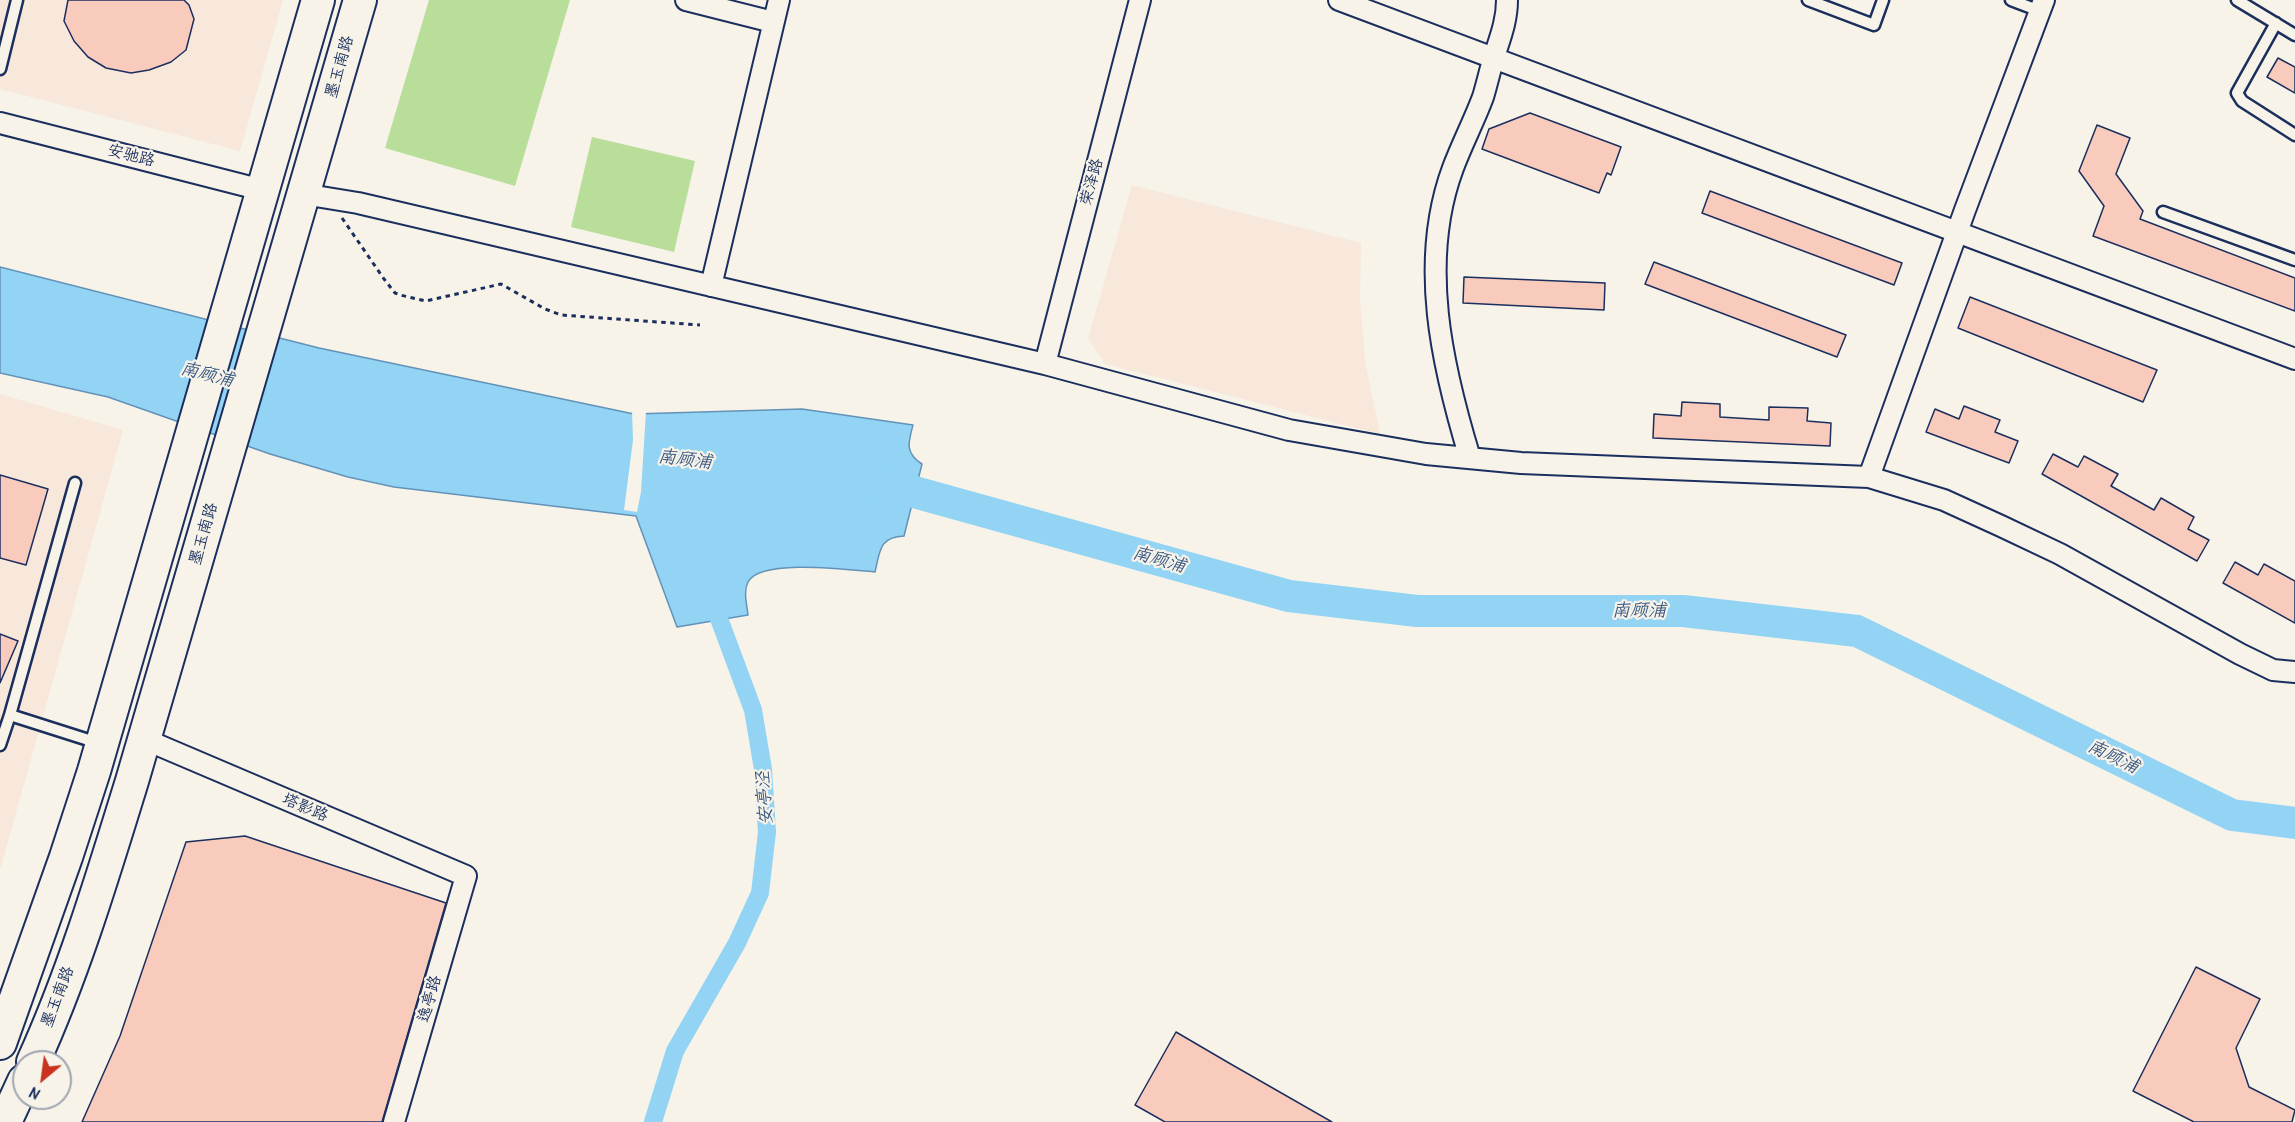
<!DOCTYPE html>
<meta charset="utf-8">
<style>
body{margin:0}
#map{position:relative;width:2295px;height:1122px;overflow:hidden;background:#f7f3e8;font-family:"Patrick Hand",sans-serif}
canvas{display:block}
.north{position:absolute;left:12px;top:1050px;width:60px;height:60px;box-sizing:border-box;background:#f7f3e8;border:2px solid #9fa5b1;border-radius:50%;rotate:209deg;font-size:16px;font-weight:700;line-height:24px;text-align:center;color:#1b2f5e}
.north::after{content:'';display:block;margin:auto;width:21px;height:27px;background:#c8321e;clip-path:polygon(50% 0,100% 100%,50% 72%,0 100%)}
</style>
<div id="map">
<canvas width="2295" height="1122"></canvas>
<div class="north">N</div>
</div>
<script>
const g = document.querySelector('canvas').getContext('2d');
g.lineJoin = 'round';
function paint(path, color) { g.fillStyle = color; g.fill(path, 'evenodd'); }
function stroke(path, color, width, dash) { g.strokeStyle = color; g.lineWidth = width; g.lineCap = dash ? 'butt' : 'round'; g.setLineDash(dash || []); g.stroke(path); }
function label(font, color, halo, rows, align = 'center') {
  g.font = font + ' "Patrick Hand","LXGW WenKai TC",sans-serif'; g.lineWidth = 4.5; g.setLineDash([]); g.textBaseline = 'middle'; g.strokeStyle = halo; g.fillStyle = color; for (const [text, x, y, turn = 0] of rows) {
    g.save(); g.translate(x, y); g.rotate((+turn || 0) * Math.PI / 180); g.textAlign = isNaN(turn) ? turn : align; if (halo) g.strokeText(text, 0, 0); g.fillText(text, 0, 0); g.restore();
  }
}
const built = new Path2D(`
 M0,0H283L240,151L0,89Z
 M1132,185L1361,243L1360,298L1365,362L1380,434L1105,364L1088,339Z
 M0,394L123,430L0,870Z`);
const green = new Path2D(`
 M429,0H570L515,186L385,148Z
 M592,137L695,161L674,252L571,227Z`);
const water = new Path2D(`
 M0,267L319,348L634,414L802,409L913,425C908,443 905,453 922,464L904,536C879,537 880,551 875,572C851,570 760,558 748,582C743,592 747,605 748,615L677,627L636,516L394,487L348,477L270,454L108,397L0,373Z`);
const pier = new Path2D(`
 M632,410L646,411L641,492L637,512L624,510L633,440Z`);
const canal = new Path2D(`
 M653,1122L675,1051L737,943L760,893L767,832L763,769L753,710L711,597`);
const river = new Path2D(`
 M872,482L889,485L1289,596L1417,611H1683L1857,631L2232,815L2295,823`);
const building = new Path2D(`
 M68,0H184L189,5L194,19L186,50L171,62L149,70L131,73L106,68L88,57L74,41L64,21Z
 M2278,58L2295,67V93L2267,77Z
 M1530,113L1621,147L1611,175L1607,173L1599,193L1482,149L1489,129Z
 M2097,125L2130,138L2116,174L2143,211L2140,219L2295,278V311L2093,236L2104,206L2079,171Z
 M1710,191L1902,263L1894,285L1702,213Z
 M1654,262L1846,335L1837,357L1645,284Z
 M1464,277L1605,283L1604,310L1463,303Z
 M1970,297L2157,370L2143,402L1958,328Z
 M1682,402L1720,404V417L1769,420V407L1808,408L1807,421L1831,423L1830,446L1653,438L1654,414L1681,416Z
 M1964,406L2000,420L1995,432L2018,441L2009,463L1926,432L1935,409L1959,419Z
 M2053,454L2078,467L2084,456L2118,474L2111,486L2154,510L2161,498L2194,517L2188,529L2209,540L2197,561L2042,474Z
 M0,475L48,489L26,565L0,558Z
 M2235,562L2258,575L2264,564L2295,581V623L2223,583Z
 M0,634L18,641L0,683Z
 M245,836L446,903L382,1122H82L120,1036L186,842Z
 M2196,967L2260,999L2236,1048L2249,1087L2295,1110L2292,1122H2194L2133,1091Z
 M1176,1032L1229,1063L1332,1122H1165L1135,1105Z`);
const path = new Path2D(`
 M342,218L384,279L395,293L400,295L426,301L501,284L545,309L561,315L700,325`);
const service = new Path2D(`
 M1808,0L1874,25L1883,0
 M2011,0L2040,11
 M2237,0L2295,35
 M2276,23L2237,93L2242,101L2295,135
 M0,69L17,0
 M2163,212L2295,260
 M10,715L75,483
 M0,745L10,715L98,743`);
const minor = new Path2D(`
 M686,0L773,22
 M1339,0L2295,359
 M0,123L262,190
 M303,194L358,203L1045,364L1289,430L1426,454L1521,463L1869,477L1944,500L2001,526L2060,554L2240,654L2273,670L2295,672
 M711,286L779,0
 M1045,364L1140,0
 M1470,458C1442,366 1418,262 1453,168C1462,144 1474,121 1483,97C1487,84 1490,70 1494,57C1500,38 1507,21 1507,0
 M1869,477L1965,210L2044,0
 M144,739L466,876L394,1122`);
const primary = new Path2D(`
 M0,1043L66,857L94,771L318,0
 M33,1062C74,972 103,875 132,781L360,0
 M5,1122L24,1081`);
const streetNames = [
 ["墨玉南路",340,67,-74],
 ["安驰路",131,156,14],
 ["荣泽路",1092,182,-75],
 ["墨玉南路",204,534,-74],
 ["塔影路",305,808,23],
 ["墨玉南路",58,997,-69],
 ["逸亭路",430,999,-74]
];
const waterNames = [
 ["南顾浦",207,375,14],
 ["南顾浦",685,460,7],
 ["南顾浦",1159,560,16],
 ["南顾浦",1639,611],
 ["南顾浦",2113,757,26],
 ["安亭泾",765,798,-94]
];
paint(built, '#f8e7db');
paint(green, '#b8de9a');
paint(water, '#93d4f4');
stroke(water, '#6392b8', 1.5);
paint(pier, '#f7f3e8');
stroke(canal, '#93d4f4', 18);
stroke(river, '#93d4f4', 32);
paint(building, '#f9cbbd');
stroke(building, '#1b2f5e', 1.5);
stroke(service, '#1b2f5e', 15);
stroke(minor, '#1b2f5e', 24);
stroke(primary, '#1b2f5e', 36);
stroke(path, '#1b2f5e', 3, [4.5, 4.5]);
stroke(service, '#f7f3e8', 10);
stroke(minor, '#f7f3e8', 20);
stroke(primary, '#f7f3e8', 32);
label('16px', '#1b2f5e', '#f7f3e8', streetNames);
label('italic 18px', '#395884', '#f7f3e8', waterNames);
</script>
